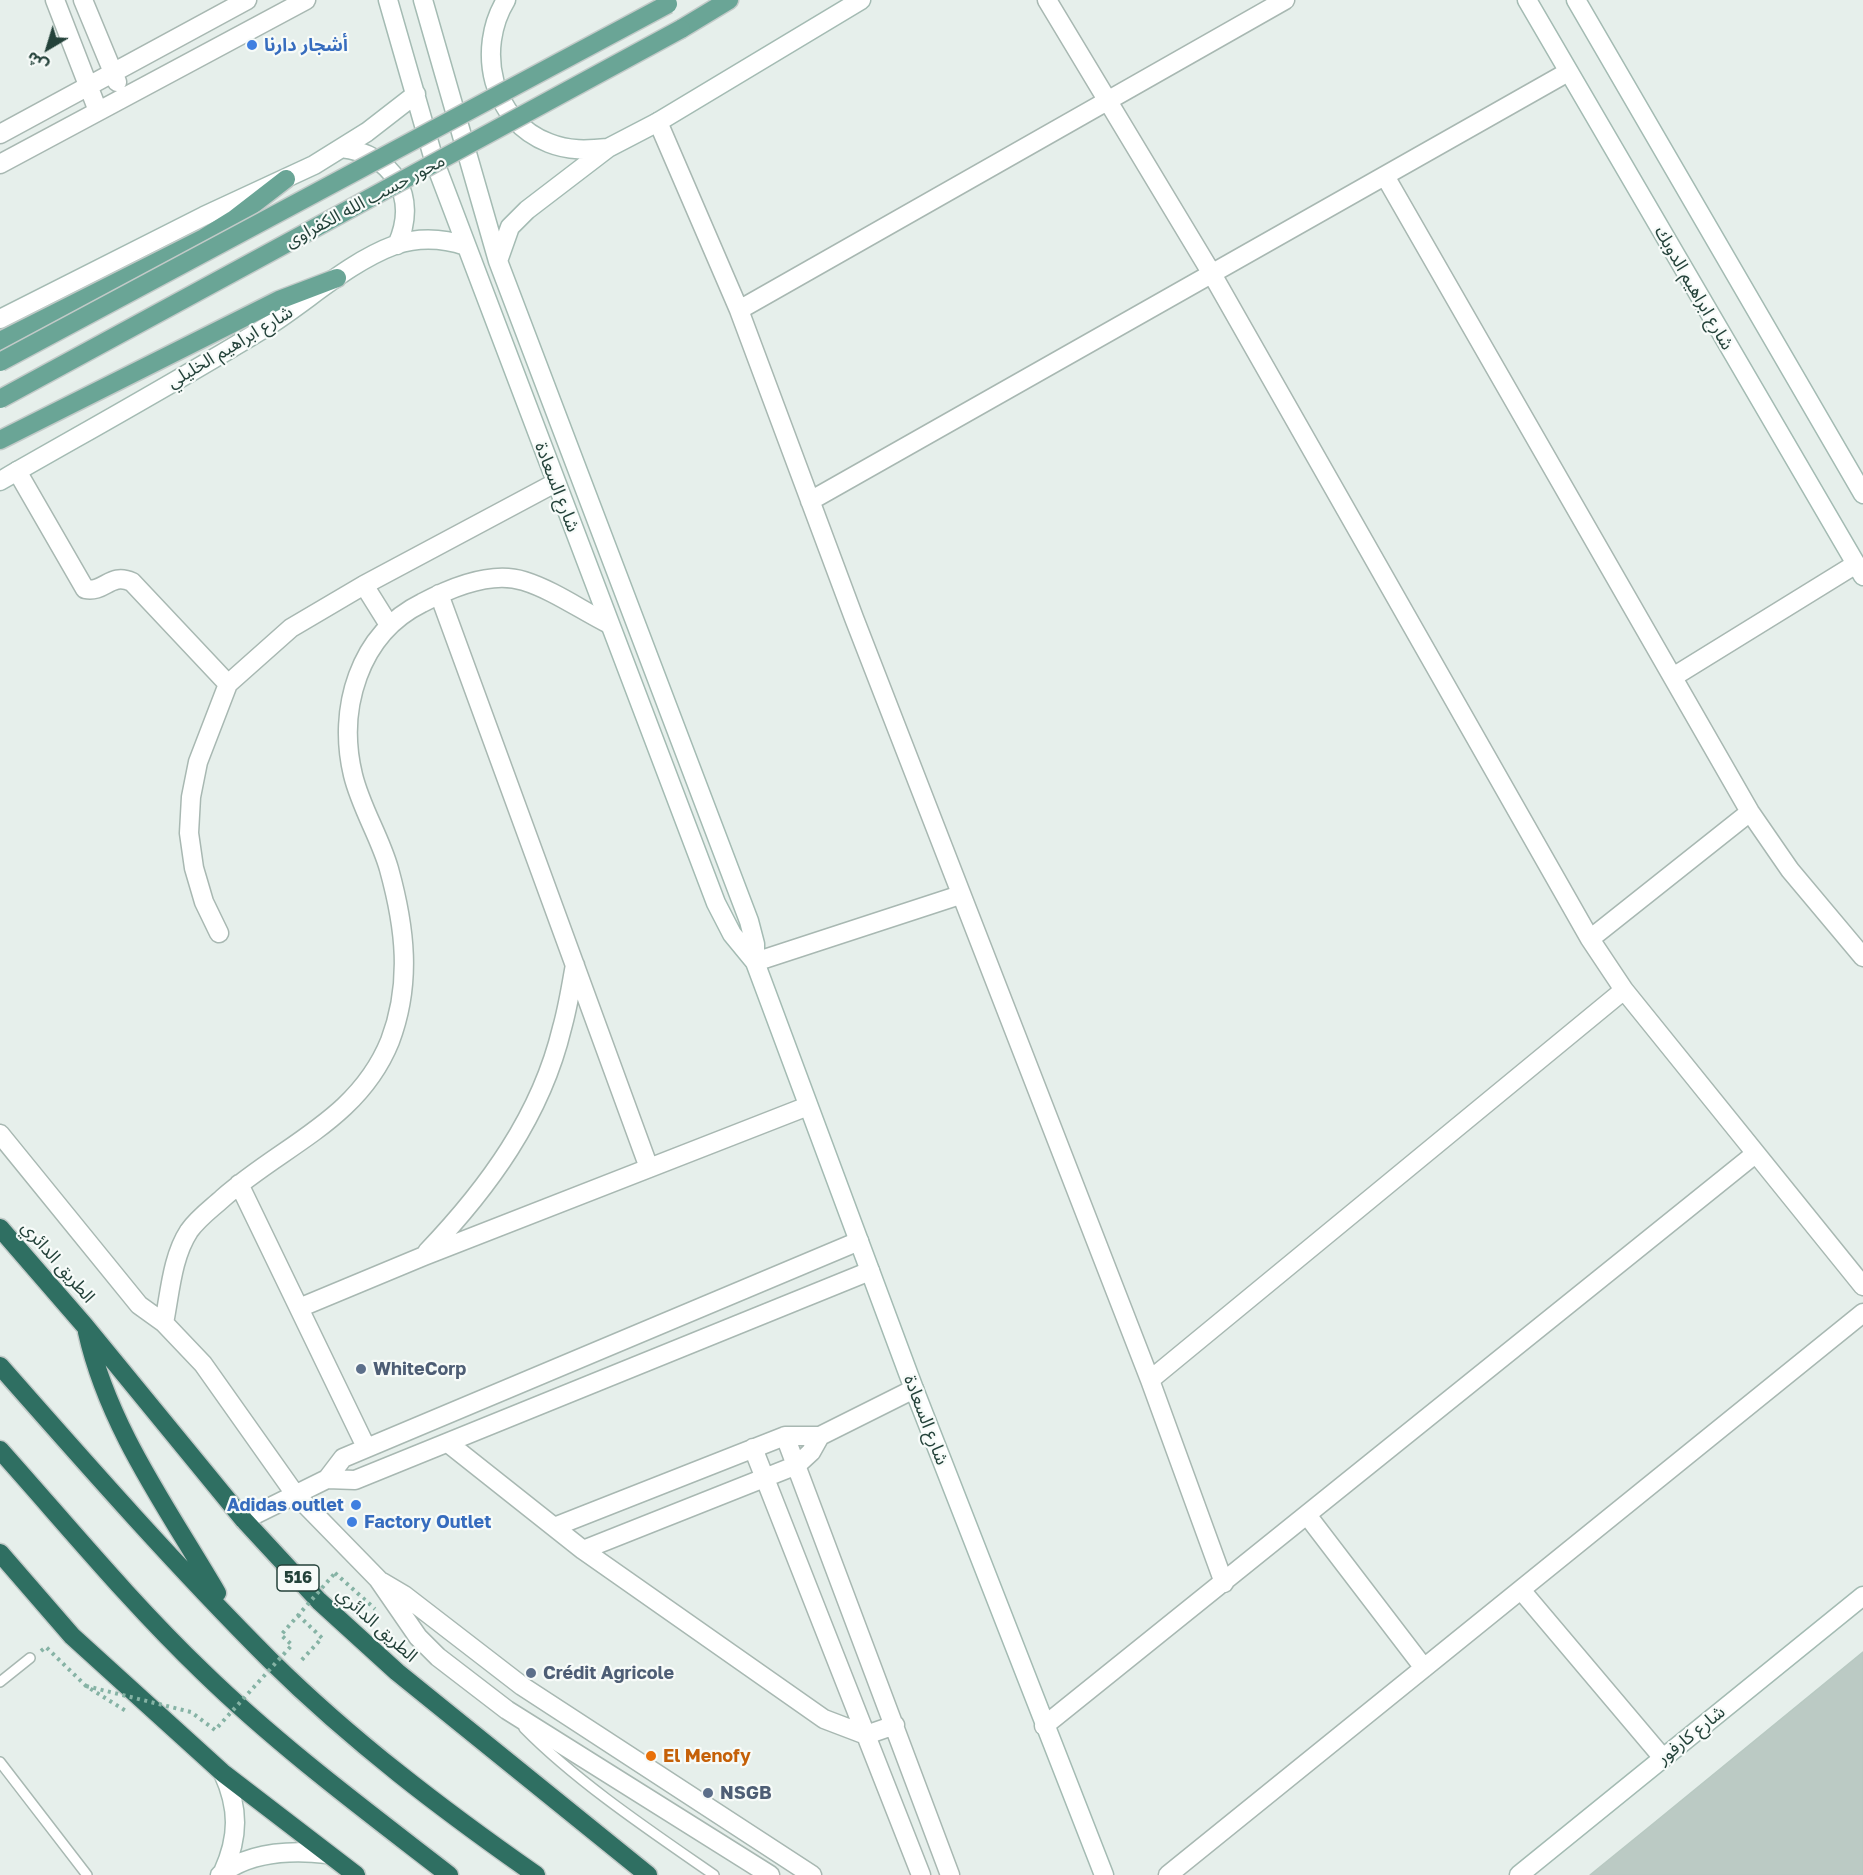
<!DOCTYPE html>
<meta charset="utf-8">
<style>
body{margin:0}
#map{position:relative;width:1863px;height:1875px;overflow:hidden;background:#e6efeb;font-family:"Golos Text","Noto Sans Arabic",sans-serif}
canvas{display:block}
.north{position:absolute;left:18px;top:18px;width:60px;height:60px;-webkit-text-stroke:4px #f7fbf9;paint-order:stroke;rotate:218deg;font-size:16px;font-weight:700;line-height:24px;text-align:center;color:#24423a}
.north::after{content:'';display:block;margin:auto;width:21px;height:27px;background:#24423a;clip-path:polygon(50% 0,100% 100%,50% 72%,0 100%)}
</style>
<div id="map">
<canvas width="1863" height="1875"></canvas>
<div class="north">ش</div>
</div>
<script>
const g = document.querySelector('canvas').getContext('2d');
g.lineJoin = 'round';
function paint(path, color) { g.fillStyle = color; g.fill(path, 'evenodd'); }
function stroke(path, color, width, dash) { g.strokeStyle = color; g.lineWidth = width; g.lineCap = dash ? 'butt' : 'round'; g.setLineDash(dash || []); g.stroke(path); }
function label(font, color, halo, rows, align = 'center') {
  g.font = font + ' "Golos Text","Noto Sans Arabic",sans-serif'; g.lineWidth = 4.5; g.setLineDash([]); g.textBaseline = 'middle'; g.strokeStyle = halo; g.fillStyle = color; for (const [text, x, y, turn = 0] of rows) {
    g.save(); g.translate(x, y); g.rotate((+turn || 0) * Math.PI / 180); g.textAlign = isNaN(turn) ? turn : align; if (halo) g.strokeText(text, 0, 0); g.fillText(text, 0, 0); g.restore();
  }
}
const building = new Path2D(`
 M1863,1652V1875H1590L1654,1823Z`);
const path = new Path2D(`
 M335,1573L375,1609
 M298,1615L322,1638L299,1663
 M41,1651L46,1647L86,1686L126,1711`);
const lane = new Path2D(`
 M0,1682L30,1658
 M524,1728C577,1782 652,1832 714,1875
 M0,1762L87,1875`);
const street = new Path2D(`
 M55,0L98,111
 M83,0L117,82
 M1047,0L1212,274L1590,939L1624,990L1863,1286
 M658,122L739,310L854,618L1150,1380L1224,1583
 M0,134L247,0
 M0,164L306,0
 M1385,176L1750,812L1790,870L1863,957
 M739,310L1285,0
 M17,471L85,589C105,593 110,572 132,582L228,684
 M810,501L1568,72
 M364,585L389,625
 M439,594L649,1168
 M1673,677L1856,564
 M219,933L204,902L194,868L189,833L191,797L198,762L228,684L291,628L364,585L555,483
 M1590,939L1750,812
 M755,962L960,895
 M0,1134L139,1305L164,1323L203,1364L295,1494L378,1579L418,1637L438,1657L507,1710L770,1875
 M239,1184L366,1447
 M427,1252C488,1188 541,1116 562,1028C568,1007 571,986 575,965
 M299,1308L424,1256L808,1106
 M164,1323C170,1293 172,1257 189,1231C198,1218 211,1209 223,1198C283,1145 358,1120 390,1041C412,983 405,927 389,869C380,837 361,808 353,775C337,709 359,634 422,603C450,588 491,570 524,581C553,590 581,610 609,624
 M1150,1380L1624,990
 M785,1436L950,1875
 M448,1443L583,1550L824,1719L866,1735L895,1725
 M753,1448L921,1875
 M327,1479L343,1458L859,1241
 M1307,1515L1424,1668
 M244,1520L327,1479L355,1480L870,1271
 M554,1527L785,1436H820
 M583,1550L797,1465L811,1452L820,1436L914,1389
 M382,1582L404,1595L522,1686L812,1875
 M1521,1590L1663,1758
 M1044,1726L1755,1154
 M1168,1875L1863,1313`);
const secondary = new Path2D(`
 M388,0L434,160L716,903L732,934L755,962L914,1389L1104,1875
 M423,0L498,261L749,921L755,944V962
 M506,0C476,49 491,121 549,143C569,151 587,150 608,148
 M1527,0L1863,576
 M1576,0L1863,494
 M341,148C393,154 419,196 397,245
 M498,261L510,227L527,210L608,148L658,122L861,0
 M0,319L204,216L314,165L367,132L416,94
 M0,481C89,430 180,380 268,326C309,300 349,262 395,245C419,237 442,238 466,246
 M223,1773C239,1808 239,1837 223,1872
 M220,1875C249,1852 291,1850 327,1854
 M1519,1875L1863,1596`);
const primary = new Path2D(`
 M681,29L729,0
 M0,341L204,238L233,220L286,179
 M0,440L279,300L337,278`);
const highway = new Path2D(`
 M0,1228L85,1326L244,1520L319,1601L397,1672L648,1875
 M87,1332C108,1427 168,1509 217,1593
 M0,1366C88,1466 177,1567 271,1661C352,1741 443,1810 536,1875
 M0,1450C67,1525 131,1603 203,1672C279,1746 365,1810 449,1875
 M0,1553L72,1636L223,1773L356,1875`);
const pathBridge = new Path2D(`
 M86,1686L191,1712L215,1730L292,1645L281,1635L335,1573`);
const primaryBridge = new Path2D(`
 M0,362L668,4
 M0,399L681,29`);
const markers = [
 [252,45,6,"#3f7fe0"],
 [361,1369,6,"#5c6f8a"],
 [356,1505,6,"#3f7fe0"],
 [352,1522,6,"#3f7fe0"],
 [531,1673,6,"#5c6f8a"],
 [651,1756,6,"#e8710a"],
 [708,1793,6,"#5c6f8a"]
];
const shields = [
 [298,1578,42]
];
const shieldNames = [
 ["516",298,1578]
];
const shopNames = [
 ["أشجار دارنا",264,45],
 ["Adidas outlet",344,1505,"right"],
 ["Factory Outlet",364,1522]
];
const streetNames = [
 ["محور حسب الله الكفراوى",365,201,-28],
 ["شارع ابراهيم الدوبك",1694,288,60],
 ["شارع ابراهيم الخليلي",230,347,-31],
 ["شارع السعادة",557,487,69],
 ["الطريق الدائري",58,1262,49],
 ["شارع السعادة",926,1420,69],
 ["الطريق الدائري",377,1625,42],
 ["شارع كارفور",1691,1735,-39]
];
const serviceNames = [
 ["WhiteCorp",373,1369],
 ["Crédit Agricole",543,1673],
 ["NSGB",720,1793]
];
const foodNames = [
 ["El Menofy",663,1756]
];
paint(building, '#bbcac4');
stroke(building, '#b8c9c2', 1.5);
stroke(lane, '#a8b8b2', 12);
stroke(street, '#a8b8b2', 21);
stroke(secondary, '#a4bbb3', 21);
stroke(primary, '#c2cac8', 21);
stroke(highway, '#c2cac8', 21);
stroke(path, '#86b3a5', 4, [3, 4.5]);
stroke(lane, '#fff', 9);
stroke(street, '#fff', 18);
stroke(secondary, '#fff', 18);
stroke(primary, '#6aa596', 18);
stroke(highway, '#2f6f62', 18);
stroke(primaryBridge, '#c2cac8', 21, []);
stroke(pathBridge, '#86b3a5', 4, [3, 4.5]);
stroke(primaryBridge, '#6aa596', 18);
for (const [x, y, r, color] of markers) { const dot = new Path2D(); dot.arc(x, y, r, 0, 2 * Math.PI); g.fillStyle = color; g.fill(dot); stroke(dot, '#f7fbf9', 2); }
for (const [x, y, w] of shields) { const box = new Path2D(); box.roundRect(x - w / 2, y - 13, w, 26, 4.5); g.fillStyle = '#f7fbf9'; g.fill(box); stroke(box, '#24423a', 1.5); }
label('bold 16px', '#24423a', null, shieldNames);
label('bold 18px', '#366cbe', '#f7fbf9', shopNames, 'left');
label('18px', '#24423a', '#f7fbf9', streetNames);
label('bold 18px', '#4e5e75', '#f7fbf9', serviceNames, 'left');
label('bold 18px', '#c56008', '#f7fbf9', foodNames, 'left');
</script>
